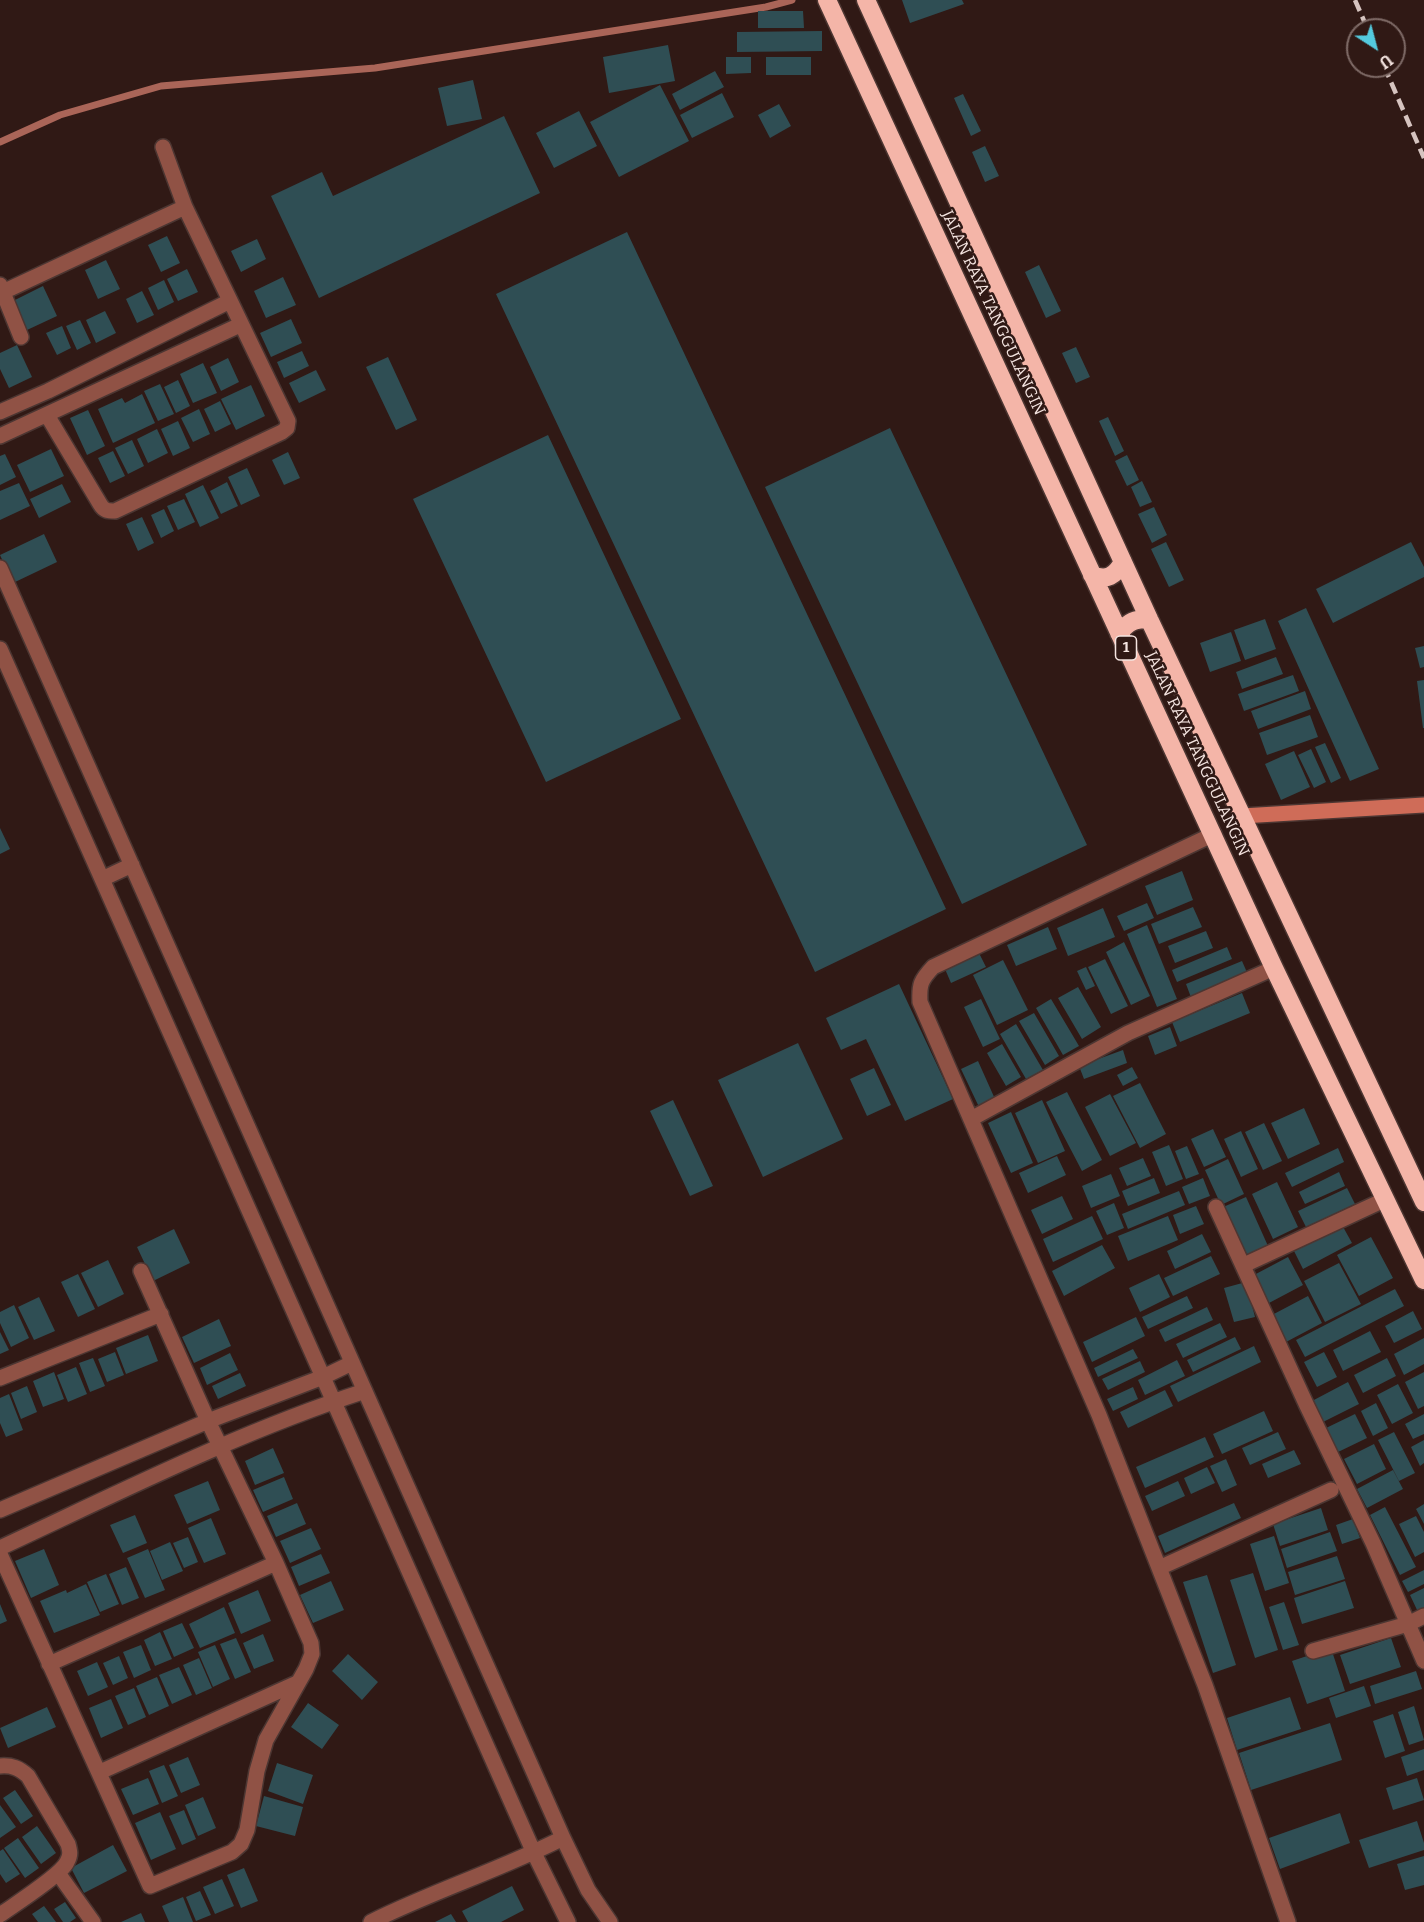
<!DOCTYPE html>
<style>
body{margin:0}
#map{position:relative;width:1424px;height:1922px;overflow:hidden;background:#301915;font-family:Bitter,serif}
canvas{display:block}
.north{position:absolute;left:1346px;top:18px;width:60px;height:60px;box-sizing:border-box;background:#301915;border:2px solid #7f6b67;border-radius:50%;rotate:144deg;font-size:16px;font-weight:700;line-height:24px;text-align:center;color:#f5e5e1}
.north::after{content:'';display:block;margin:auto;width:21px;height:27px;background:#54cade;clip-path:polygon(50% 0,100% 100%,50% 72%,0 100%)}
</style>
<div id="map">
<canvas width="1424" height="1922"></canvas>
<div class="north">U</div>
</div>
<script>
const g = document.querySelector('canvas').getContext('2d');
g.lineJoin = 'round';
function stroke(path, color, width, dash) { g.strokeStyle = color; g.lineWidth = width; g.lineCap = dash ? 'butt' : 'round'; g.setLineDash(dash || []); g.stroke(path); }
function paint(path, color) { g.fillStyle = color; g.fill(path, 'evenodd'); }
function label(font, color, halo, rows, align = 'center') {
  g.font = font + ' Bitter,serif'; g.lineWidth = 5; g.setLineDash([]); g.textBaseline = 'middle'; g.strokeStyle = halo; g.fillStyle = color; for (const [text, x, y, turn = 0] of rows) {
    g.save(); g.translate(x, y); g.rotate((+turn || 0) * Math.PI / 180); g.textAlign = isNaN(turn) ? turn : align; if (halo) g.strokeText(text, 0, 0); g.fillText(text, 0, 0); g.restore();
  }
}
const stream = new Path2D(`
 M0,142L60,115L161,86L375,68L766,7L792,0`);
const building = new Path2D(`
 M902,0H962L964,4L910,23Z
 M758,11H803L804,28H758Z
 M822,31V51L737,52V32Z
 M668,45L675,81L609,93L603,57Z
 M726,57H751V73L726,74Z
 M766,57H811V75H766Z
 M715,71L724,87L680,110L672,94Z
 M473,80L482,119L447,126L438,88Z
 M660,85L689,141L619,177L590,122Z
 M722,93L734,117L692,138L680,115Z
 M963,94L981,131L971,136L954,98Z
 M779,104L791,126L770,138L758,115Z
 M579,111L597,146L554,168L536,133Z
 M504,116L540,193L319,298L271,196L322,172L333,196Z
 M985,146L999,176L985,182L972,152Z
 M627,232L946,909L815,972L496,294Z
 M167,236L180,263L161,272L148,245Z
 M257,239L266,259L241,272L231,251Z
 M106,260L120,289L98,299L85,270Z
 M1039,265L1061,311L1046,318L1025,272Z
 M187,269L198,292L178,301L167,279Z
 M283,277L296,305L266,318L254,291Z
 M164,280L174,302L158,310L148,288Z
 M43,286L57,316L27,330L13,301Z
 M142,291L154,315L137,323L126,299Z
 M105,311L116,333L96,343L86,320Z
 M291,319L302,343L271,357L260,333Z
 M80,320L91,343L77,350L66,326Z
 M62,326L71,348L57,355L46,333Z
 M17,345L32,377L9,388L0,369V353Z
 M1076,347L1090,377L1076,383L1062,353Z
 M302,351L309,366L284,378L277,362Z
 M388,357L417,420L396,430L366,367Z
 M228,358L239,382L221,391L210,367Z
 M203,363L217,393L193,403L180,374Z
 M316,370L326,390L299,403L289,383Z
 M178,380L190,406L176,413L164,387Z
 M160,384L174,414L158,421L144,391Z
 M251,385L265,416L236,430L221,399Z
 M142,394L155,423L113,443L98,409L122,398L125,403Z
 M220,401L231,424L215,432L204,409Z
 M199,409L210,434L193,442L181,418Z
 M88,410L105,446L87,455L70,418Z
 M1108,417L1124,451L1115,456L1099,421Z
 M178,421L190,448L173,456L161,429Z
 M890,428L1087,845L962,904L765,487Z
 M157,429L168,453L148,463L137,439Z
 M548,435L681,719L546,782L413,499Z
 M132,440L144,466L128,474L115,448Z
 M51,449L64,476L30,492L17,465Z
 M113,451L125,476L110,483L98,458Z
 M288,452L300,478L284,485L272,460Z
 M5,454L16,477L0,485V456Z
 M1127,455L1139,480L1127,486L1115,461Z
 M247,468L260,496L241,505L228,477Z
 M1142,481L1152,502L1140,507L1131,487Z
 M227,482L238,506L221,514L210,491Z
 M19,483L30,506L0,520V491Z
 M62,484L71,502L39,518L30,499Z
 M203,485L219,518L200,527L185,494Z
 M184,499L195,522L178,530L167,506Z
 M1154,507L1167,535L1152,543L1138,514Z
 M164,509L174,531L161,538L151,515Z
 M142,517L154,543L138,551L126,524Z
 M44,534L57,562L13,583L0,555Z
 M1166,542L1184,580L1169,587L1151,549Z
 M1411,542L1424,567V577L1333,623L1316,589Z
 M1306,608L1379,769L1350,781L1278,621Z
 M1265,619L1276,649L1245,660L1234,630Z
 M1231,632L1241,661L1210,672L1200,643Z
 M1424,646V667L1420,668L1415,648Z
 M1276,657L1283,674L1242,689L1236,672Z
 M1293,675L1299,691L1244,711L1238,694Z
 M1424,680V728H1423L1417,681Z
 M1305,691L1311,709L1258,729L1251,711Z
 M1310,715L1318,737L1267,755L1259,733Z
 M1325,743L1341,778L1331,783L1315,747Z
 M1311,749L1326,782L1314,788L1298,755Z
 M1294,751L1310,787L1281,800L1265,764Z
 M0,828L10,849L0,854Z
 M1182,871L1193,900L1157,915L1145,886Z
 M1147,903L1154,918L1124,931L1117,916Z
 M1193,907L1202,927L1159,944L1151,924Z
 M1103,908L1115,937L1068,956L1057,928Z
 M1147,925L1177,999L1157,1007L1127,934Z
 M1048,927L1057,949L1016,966L1007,945Z
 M1206,931L1213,948L1175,963L1168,946Z
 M1124,942L1150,996L1131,1005L1106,952Z
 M1227,947L1232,959L1177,982L1172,970Z
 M979,953L986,967L951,983L945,969Z
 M1105,959L1128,1006L1111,1014L1088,967Z
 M1003,960L1028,1010L997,1025L973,975Z
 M1242,961L1249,977L1192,1000L1186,984Z
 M1086,967L1095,986L1086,990L1077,971Z
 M899,984L953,1099L905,1121L866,1039L841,1050L826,1018Z
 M1078,987L1101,1027L1082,1039L1058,998Z
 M1242,993L1250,1013L1180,1042L1172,1022Z
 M981,999L1000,1039L983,1047L964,1007Z
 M1051,999L1079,1046L1063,1055L1036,1008Z
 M1034,1013L1059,1056L1045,1065L1019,1021Z
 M1016,1024L1043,1070L1026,1079L1000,1034Z
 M1170,1027L1177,1046L1155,1055L1148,1036Z
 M798,1043L843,1139L763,1177L718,1080Z
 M1002,1044L1021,1077L1006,1086L987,1053Z
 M1123,1050L1127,1063L1084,1079L1079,1066Z
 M978,1061L995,1099L979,1107L961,1069Z
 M1132,1067L1138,1078L1123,1086L1117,1075Z
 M874,1068L891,1105L867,1116L850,1079Z
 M1140,1083L1166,1134L1140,1148L1113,1096Z
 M1067,1092L1102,1160L1082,1171L1046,1102Z
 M1110,1094L1136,1143L1110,1156L1085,1107Z
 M673,1100L713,1186L690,1196L650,1111Z
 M1042,1100L1065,1151L1038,1163L1015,1113Z
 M1304,1108L1320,1144L1288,1159L1271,1123Z
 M1011,1112L1033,1163L1011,1173L988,1123Z
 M1264,1123L1282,1161L1263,1170L1245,1132Z
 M1213,1129L1226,1157L1204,1167L1191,1139Z
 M1241,1131L1258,1169L1241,1177L1224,1139Z
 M1169,1145L1183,1179L1166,1186L1152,1152Z
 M1187,1146L1199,1174L1186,1179L1175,1151Z
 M1338,1148L1344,1162L1292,1187L1285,1173Z
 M1057,1156L1066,1175L1028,1193L1019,1173Z
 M1143,1158L1151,1176L1127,1186L1119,1168Z
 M1228,1159L1244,1194L1221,1205L1205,1170Z
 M1339,1172L1345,1186L1305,1204L1299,1192Z
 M1111,1174L1120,1196L1091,1208L1082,1186Z
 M1154,1178L1160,1193L1128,1206L1122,1191Z
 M1203,1178L1210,1196L1189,1204L1182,1187Z
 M1277,1182L1298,1227L1273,1239L1252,1194Z
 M1347,1188L1355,1204L1306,1227L1298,1211Z
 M1179,1191L1185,1205L1128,1229L1122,1214Z
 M1062,1196L1073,1219L1042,1234L1031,1210Z
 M1246,1197L1268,1246L1243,1257L1221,1208Z
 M1114,1203L1124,1228L1107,1235L1096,1211Z
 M1196,1206L1204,1224L1180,1234L1173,1215Z
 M1092,1216L1103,1239L1053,1262L1043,1239Z
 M1168,1216L1178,1240L1128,1261L1118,1236Z
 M1342,1225L1352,1243L1303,1269L1294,1251Z
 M174,1229L190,1263L153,1281L137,1247Z
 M1202,1234L1211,1252L1175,1269L1167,1251Z
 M1371,1237L1393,1278L1359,1296L1337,1255Z
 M1102,1245L1115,1268L1064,1296L1052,1271Z
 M1211,1256L1220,1274L1173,1296L1164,1278Z
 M1288,1257L1303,1285L1269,1303L1254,1275Z
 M108,1260L124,1294L98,1307L81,1273Z
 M1339,1263L1361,1304L1325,1322L1304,1281Z
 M78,1274L95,1309L78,1317L61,1282Z
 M1159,1274L1170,1297L1140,1312L1129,1288Z
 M1246,1282L1255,1317L1234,1322L1224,1288Z
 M1395,1289L1404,1306L1305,1357L1296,1340Z
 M1187,1296L1193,1308L1148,1329L1142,1317Z
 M1308,1296L1322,1323L1286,1342L1272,1315Z
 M39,1297L55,1331L34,1340L18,1307Z
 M14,1305L29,1338L11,1347L0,1323V1312Z
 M1207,1307L1213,1320L1165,1342L1159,1330Z
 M1413,1311L1422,1329L1394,1343L1385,1326Z
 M1136,1317L1145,1336L1092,1362L1083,1342Z
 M219,1319L231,1346L194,1363L182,1337Z
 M1220,1323L1227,1337L1183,1358L1176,1344Z
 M1370,1331L1381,1352L1343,1371L1333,1350Z
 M0,1332L9,1350L0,1354Z
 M148,1335L158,1361L126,1374L116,1348Z
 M1235,1337L1241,1349L1193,1372L1187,1360Z
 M1424,1338V1364L1404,1375L1394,1354Z
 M1254,1346L1261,1362L1178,1402L1170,1386Z
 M1133,1349L1138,1358L1098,1377L1094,1368Z
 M115,1352L124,1375L107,1382L98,1359Z
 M1324,1352L1337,1377L1317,1387L1304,1362Z
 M230,1353L238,1370L207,1385L200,1368Z
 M93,1358L105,1386L90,1392L79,1363Z
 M1387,1358L1396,1376L1363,1393L1354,1375Z
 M1177,1360L1185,1376L1145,1395L1138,1380Z
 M1140,1361L1145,1372L1108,1390L1102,1379Z
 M76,1367L87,1394L68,1402L57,1375Z
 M54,1372L64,1399L43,1407L33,1381Z
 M1424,1372V1406L1418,1409L1405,1382Z
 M240,1373L246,1386L218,1399L212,1386Z
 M1348,1382L1359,1404L1323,1422L1312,1401Z
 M1398,1384L1413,1413L1392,1424L1377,1395Z
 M27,1386L37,1412L21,1419L11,1393Z
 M1133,1387L1138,1399L1113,1411L1107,1399Z
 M1165,1390L1173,1406L1128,1428L1120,1412Z
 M9,1394L23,1430L6,1437L0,1423V1398Z
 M1376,1403L1388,1428L1373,1436L1361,1411Z
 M1264,1411L1273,1431L1222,1454L1213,1434Z
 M1355,1414L1367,1438L1336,1453L1324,1429Z
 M1424,1414V1434L1413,1439L1405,1424Z
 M1278,1432L1286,1449L1250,1465L1242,1448Z
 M1394,1432L1415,1473L1399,1481L1378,1440Z
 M1205,1437L1214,1457L1145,1488L1136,1467Z
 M1424,1440V1463L1420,1466L1411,1447Z
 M1374,1444L1386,1469L1357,1484L1344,1459Z
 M273,1448L284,1473L255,1485L245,1461Z
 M1294,1450L1301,1464L1268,1478L1262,1464Z
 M1226,1459L1237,1485L1222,1492L1210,1466Z
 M1207,1467L1215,1483L1191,1494L1184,1478Z
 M1393,1470L1403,1489L1367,1508L1357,1489Z
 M284,1477L293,1499L263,1512L253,1490Z
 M208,1481L220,1510L187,1524L174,1495Z
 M1178,1481L1185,1496L1152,1511L1145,1496Z
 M297,1503L306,1524L276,1537L267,1516Z
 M1234,1503L1241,1518L1165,1553L1158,1536Z
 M1424,1504V1524L1416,1509Z
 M1385,1507L1416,1567L1400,1575L1370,1515Z
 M1321,1508L1328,1530L1280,1546L1273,1524Z
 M135,1515L147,1543L123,1553L110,1525Z
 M1416,1516L1424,1532V1552L1415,1557L1399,1524Z
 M211,1518L226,1554L204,1563L188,1528Z
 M1353,1519L1360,1538L1342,1544L1336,1525Z
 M311,1528L321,1549L290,1563L280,1541Z
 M1330,1532L1337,1551L1287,1568L1281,1549Z
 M1274,1536L1289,1583L1265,1591L1250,1544Z
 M188,1537L198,1562L184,1568L173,1543Z
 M170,1542L183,1571L162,1580L150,1551Z
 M44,1549L59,1585L31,1598L15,1561Z
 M148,1549L165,1590L145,1598L127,1558Z
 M321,1554L330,1573L299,1586L291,1567Z
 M1337,1556L1345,1579L1295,1595L1288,1572Z
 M126,1567L139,1598L122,1605L109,1574Z
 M1424,1570V1584L1408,1592L1402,1581Z
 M1253,1573L1278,1650L1255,1658L1230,1580Z
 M106,1574L119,1604L100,1612L87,1582Z
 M1207,1575L1236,1665L1213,1673L1183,1582Z
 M331,1581L344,1610L313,1623L300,1595Z
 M1345,1581L1354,1608L1302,1624L1294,1598Z
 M86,1584L100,1615L54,1633L40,1601L66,1590L67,1593Z
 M1424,1588V1609L1418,1612L1410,1595Z
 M258,1590L271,1621L241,1634L228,1603Z
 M1284,1602L1299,1645L1283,1650L1269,1607Z
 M0,1604L7,1621L0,1624Z
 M224,1607L235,1633L200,1648L189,1624Z
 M182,1623L194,1648L174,1657L163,1631Z
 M160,1632L172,1659L155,1666L144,1640Z
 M263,1634L274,1661L254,1669L243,1643Z
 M236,1638L251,1672L235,1679L220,1644Z
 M1391,1638L1401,1667L1350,1684L1340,1655Z
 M141,1645L151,1670L134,1678L123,1652Z
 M215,1645L230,1679L213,1687L198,1652Z
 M1331,1648L1345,1691L1307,1704L1292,1661Z
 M348,1654L378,1682L362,1700L332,1671Z
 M119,1656L128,1678L113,1685L103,1663Z
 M199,1658L212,1688L196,1695L183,1665Z
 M97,1662L108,1687L88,1696L77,1671Z
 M179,1667L192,1695L172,1704L159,1675Z
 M1416,1671L1422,1689L1375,1704L1370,1686Z
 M157,1677L169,1706L149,1715L136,1686Z
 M1364,1686L1371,1706L1336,1718L1329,1698Z
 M134,1688L146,1717L128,1725L115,1696Z
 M1290,1697L1301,1729L1237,1750L1227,1718Z
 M111,1699L123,1728L101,1738L89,1708Z
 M308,1703L339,1725L322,1749L291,1727Z
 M1414,1706L1424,1740L1409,1745L1398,1712Z
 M47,1707L56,1727L8,1748L0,1728Z
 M1393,1714L1405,1751L1385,1758L1373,1721Z
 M1330,1723L1342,1760L1251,1790L1239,1753Z
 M1424,1749V1770L1407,1776L1401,1757Z
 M188,1757L200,1785L181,1793L169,1765Z
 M277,1763L313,1775L303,1804L268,1791Z
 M164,1765L178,1796L162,1803L149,1771Z
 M148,1778L159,1804L133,1815L121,1789Z
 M1417,1778L1424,1800L1393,1810L1386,1788Z
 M15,1790L33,1816L21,1824L3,1798Z
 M264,1796L303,1807L295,1836L256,1826Z
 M203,1797L216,1828L198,1836L185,1805Z
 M0,1805L16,1827L0,1838Z
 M184,1810L196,1839L182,1845L169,1816Z
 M160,1812L176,1849L151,1860L135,1823Z
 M1340,1813L1350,1843L1280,1869L1269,1838Z
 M1417,1821L1424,1843V1850L1369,1868L1359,1840Z
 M37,1826L56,1853L41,1864L22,1837Z
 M18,1838L39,1868L25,1878L4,1848Z
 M113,1845L127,1871L84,1893L71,1868Z
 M3,1849L20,1874L6,1883L0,1874V1851Z
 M1424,1856V1885L1405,1890L1397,1864Z
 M244,1868L258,1901L241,1908L227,1875Z
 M222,1879L234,1906L215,1914L203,1887Z
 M512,1886L524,1910L501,1922H468L462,1911Z
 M200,1891L211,1915L196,1921L186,1897Z
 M183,1897L193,1922H169L162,1906Z
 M65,1902L76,1918L70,1922H63L54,1909Z
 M44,1906L56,1922H38L32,1914Z
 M141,1913L145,1922H121Z
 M451,1914L456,1922H435Z`);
const street = new Path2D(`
 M0,285L21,337
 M3,292L185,207
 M0,412L48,391L230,301
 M47,415L100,504C104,511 108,511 115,511L282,432L287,428L288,421L185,207L163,147
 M0,436L240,325
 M0,568L563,1838L588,1890L610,1922
 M0,649L534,1853L568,1922
 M1214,834L933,967C921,980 919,984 920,1002L1099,1415L1205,1685L1288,1922
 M102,879L132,865
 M971,1119L1128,1033L1274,968
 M1216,1207L1307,1406L1373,1543L1424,1661
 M1244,1265L1384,1200
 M0,1378L161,1314
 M0,1510L208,1421L323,1377L352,1363
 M0,1548C120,1492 239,1432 365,1391
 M0,1554L150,1886L232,1852L241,1844L247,1830L257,1771L266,1740L306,1669L312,1654L311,1643L276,1563L208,1421L141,1271
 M1159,1568L1331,1490
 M1313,1651L1408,1624L1424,1616
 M49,1664L276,1563
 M0,1766C12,1765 19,1768 28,1776L68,1844C70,1851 71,1855 67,1862C61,1875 14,1905 0,1915
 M100,1772L297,1683
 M58,1873L93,1922
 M371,1922C433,1891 500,1870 563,1838`);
const secondary = new Path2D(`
 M1242,816L1424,805`);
const highway = new Path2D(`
 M827,0L1274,968L1424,1280
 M866,0L1149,619L1424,1202
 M1092,575C1107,581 1115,576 1123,562
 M1119,633C1129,621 1135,619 1149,619`);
const rail = new Path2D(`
 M1355,0L1368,30
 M1384,66L1424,158`);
const shields = [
 [1126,648,21]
];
const shieldNames = [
 ["1",1126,648]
];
const streetNames = [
 ["JALAN RAYA TANGGULANGIN",993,313,65],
 ["JALAN RAYA TANGGULANGIN",1197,754,65]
];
stroke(stream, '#aa6558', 7);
paint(building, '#2f4e54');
stroke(street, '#4c3632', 18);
stroke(secondary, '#4c3632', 18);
stroke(highway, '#4c3632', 21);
stroke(street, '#905245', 15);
stroke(secondary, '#cf6c58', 15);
stroke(highway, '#f4b5a8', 18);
stroke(rail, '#d6c4c0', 4.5, [12, 6]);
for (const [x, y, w] of shields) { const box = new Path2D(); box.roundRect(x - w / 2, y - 12, w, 24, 4.5); g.fillStyle = '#301915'; g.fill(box); stroke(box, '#f5e5e1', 1.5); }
label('bold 15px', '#f5e5e1', null, shieldNames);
label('16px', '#f5e5e1', '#301915', streetNames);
</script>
